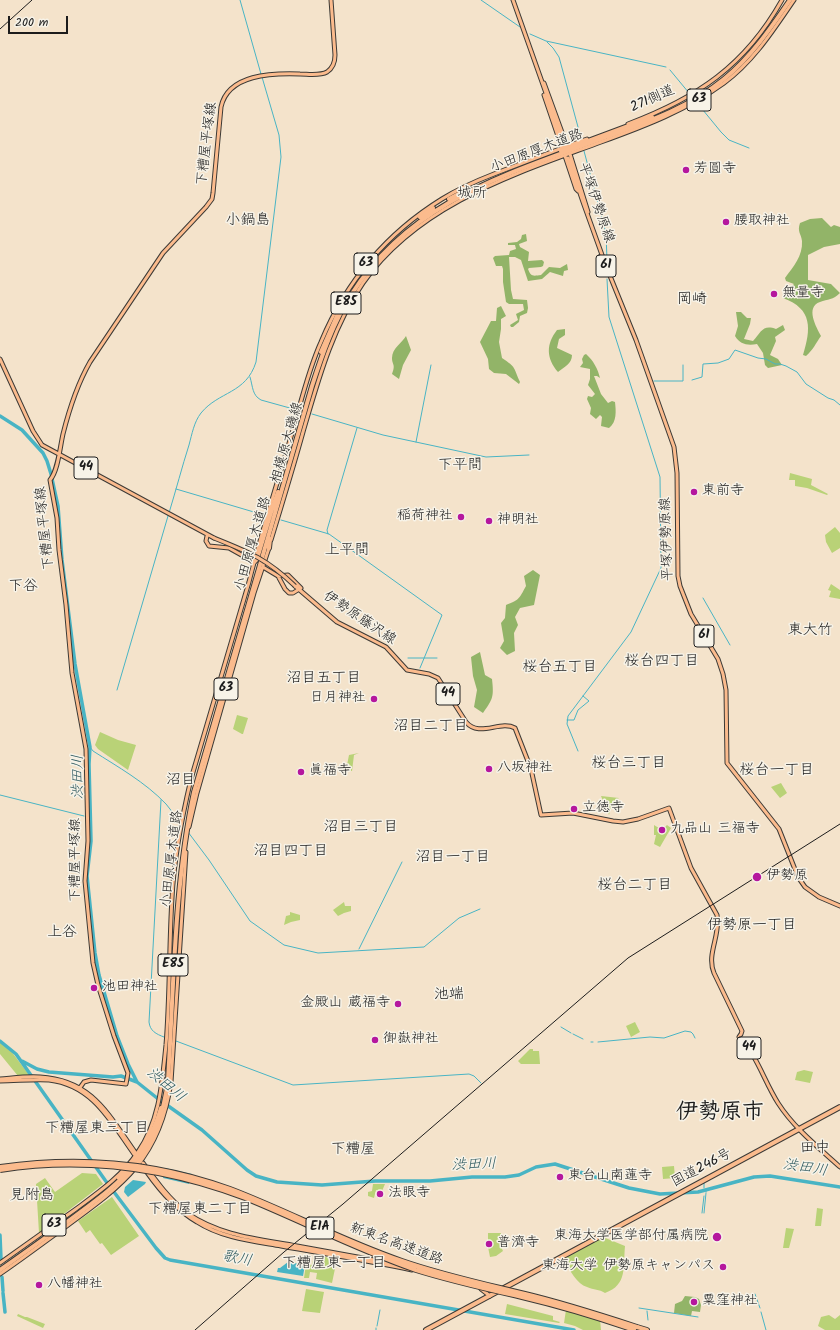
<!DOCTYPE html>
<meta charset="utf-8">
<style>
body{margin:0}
#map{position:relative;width:840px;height:1330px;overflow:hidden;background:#f4e3cb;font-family:Kalam,sans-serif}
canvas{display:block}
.scale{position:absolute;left:8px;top:16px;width:60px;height:18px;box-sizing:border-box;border:2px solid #1c1c1c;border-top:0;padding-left:5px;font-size:12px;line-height:14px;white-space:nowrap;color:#1c1c1c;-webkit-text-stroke:3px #f7f3e8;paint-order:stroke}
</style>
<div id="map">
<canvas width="840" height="1330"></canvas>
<div class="scale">200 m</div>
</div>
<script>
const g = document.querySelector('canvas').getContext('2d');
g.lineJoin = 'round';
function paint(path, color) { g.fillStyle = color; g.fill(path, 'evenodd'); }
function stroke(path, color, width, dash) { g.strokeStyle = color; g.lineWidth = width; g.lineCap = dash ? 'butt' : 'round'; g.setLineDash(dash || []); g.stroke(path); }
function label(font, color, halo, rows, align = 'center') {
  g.font = font + ' Kalam,"Klee One",sans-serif'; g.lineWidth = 3; g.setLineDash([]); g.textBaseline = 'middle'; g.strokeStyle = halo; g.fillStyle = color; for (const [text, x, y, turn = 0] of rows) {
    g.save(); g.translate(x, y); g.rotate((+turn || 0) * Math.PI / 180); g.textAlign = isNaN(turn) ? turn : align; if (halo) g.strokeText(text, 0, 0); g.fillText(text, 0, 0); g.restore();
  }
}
const green = new Path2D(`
 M790,473L812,479L811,485L828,494L827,495L807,488L795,486V480H789Z
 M835,527L840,533V548L832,553L826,542L825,535Z
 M831,584L840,590V599L829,597L831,591L828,590Z
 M237,715L248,718L243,734H242L233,729Z
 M100,732L118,740L136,745L128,770L98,749L95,745Z
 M359,753L354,755L352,771L341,770V767L347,765L349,755Z
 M781,783L787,793L780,798L771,787Z
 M601,796L619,798C609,803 612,806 609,815Z
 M654,825L662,830L667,825L671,828L660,847L654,844L656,835H654Z
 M344,902L345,906H351V911L344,913L338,916L333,910Z
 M290,912L300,915V920L291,922L284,925L286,916L290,915Z
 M635,1022L640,1032L631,1037L626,1026Z
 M0,1042L11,1051L30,1076H18L0,1054Z
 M530,1049H533V1051H539L540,1064H521L518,1061Z
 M804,1070L813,1072L810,1083L795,1080L797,1072Z
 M674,1166L675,1178L663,1179L662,1167Z
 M82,1173L96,1174L103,1184L39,1233L36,1184L45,1178L55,1192Z
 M373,1184H385L382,1191L376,1190L374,1198L368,1196V1192L372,1191Z
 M112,1197L139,1236L111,1255L102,1243L100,1244L90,1230L86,1233L78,1221Z
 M817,1208L823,1209L821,1226H815Z
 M786,1228L794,1229L789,1248H783Z
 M488,1233H501L504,1245L501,1247L503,1251L496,1256L490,1257L488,1247Z
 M603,1237L625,1246C623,1266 628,1285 605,1293C599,1289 594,1290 587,1287C577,1284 569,1270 566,1261L561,1259Z
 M314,1255L337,1259L332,1283L316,1279L317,1273L310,1272L309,1278H304L306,1264L312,1265Z
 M306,1289L324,1292L320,1313L302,1311Z
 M507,1304L553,1316V1320L560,1322L559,1323L505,1314Z
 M566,1310L600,1319L601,1330H583L575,1326L564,1323Z
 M18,1314L25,1317H27L45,1324L43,1328L17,1316Z
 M829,1315L835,1319L840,1315V1330H825L818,1326L821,1317Z`);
const forest = new Path2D(`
 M822,218L831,227L834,225L840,227V244L824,247L808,255V280L831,284L840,293C833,300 828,299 820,302C805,307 816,327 821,336C816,343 813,350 806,356L803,355C811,329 813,309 783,298L785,288L792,286L794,284L786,281L785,278C793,267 803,256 802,241C801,233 797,232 800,223L810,219Z
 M526,234L527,241L519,244L520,247L529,252L528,261L542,260L544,262L543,266L541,267L529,268L528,269C531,277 533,276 541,275L549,267L560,268L567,264L568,270L564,271L563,276L550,272L542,279L528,281L521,260L515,257H509L511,290L513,299L527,300L528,308L527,313L520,316L519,322L513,327H511L510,325L518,320L516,314L524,310L523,304H509L506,302L503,282V269L502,266H496L493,258L495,256L509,255L510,251L516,249L515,245H508V243L517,242L521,239L522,235Z
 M501,306L506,316L501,319V329L499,342L502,358C517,368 513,367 520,382L519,384L506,374L494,373L489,369L488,359L480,342L491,321H496L497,308Z
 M736,312H741L747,318H751L750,324L744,339L753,341C761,332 763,324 776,329L783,325L785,330L775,337L776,341L770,355L778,359L782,365L768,368L765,365L763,353L757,344C747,346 740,344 735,336L738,326Z
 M565,329V335L559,339L557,348L572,355C572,364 564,367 558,372C546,358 546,344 557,330Z
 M406,336L411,350L403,365L399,379L392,374C396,364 392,365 392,358C392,348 402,343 406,336Z
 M586,354C593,360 598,369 600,378L597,376H594L601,394L608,403L612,401L615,402C616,411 617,422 609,428L601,426L602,417L600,415L596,419L590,414L591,408L587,399L588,396L592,397L595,394L588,385L590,379V369L580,367L583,363L582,359L584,355Z
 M533,570L540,575L534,605L520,608L515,617L518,625L514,633L515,651L507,655L500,648L504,641L501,623L505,618L506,605C519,600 519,599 526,586L524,576Z
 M480,652L485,675L492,679C494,697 493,699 483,713L474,707L477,690L473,676L471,657Z
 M685,1296L695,1297L699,1299L701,1305L700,1312L692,1311L691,1316L674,1313L675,1304L682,1301Z`);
const water = new Path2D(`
 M165,1168L192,1174L189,1184L163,1178Z
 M133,1180L146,1182L145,1184L128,1197L124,1192L125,1187Z
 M288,1262L305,1265L303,1276L277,1272L278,1268H280Z`);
const stream = new Path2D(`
 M240,0L261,74
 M481,0L520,27
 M530,34L546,41L666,67
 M547,42L553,48L559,57L581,138
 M670,70L689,93
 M698,104L721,132L729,140L749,148
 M584,151L606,233L607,260
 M250,377C253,387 252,395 261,400L297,410
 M692,380L702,377L703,364L718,363L729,359L735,350L758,358L766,359L775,364H780L786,366L797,372L806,384L828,398L834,400L840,405
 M654,381H683V365
 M312,414L383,435L486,457L529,455
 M416,442L431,365
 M176,489L264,515
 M169,513C176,490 182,467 189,445C192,434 194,422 201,413C219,391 246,394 256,362L281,157L279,135L262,77
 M281,520L329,534L442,615L420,668
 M328,534L327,530L357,428
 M703,598L730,645
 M408,658H437
 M117,690L168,516
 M567,720H574L578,710L589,701L583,696
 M90,747L93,751C118,767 145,782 166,804C171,810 176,817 181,823
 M578,751L567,724L568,716L631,632L661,568L660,477L609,317L607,279
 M0,795L84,816
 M161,800L149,1022C150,1031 156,1034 164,1037
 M188,832L209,860L246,915L250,921L284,945L318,953L424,947L459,918L480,909
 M359,949L402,862
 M561,1027L571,1033
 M573,1034L583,1039
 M176,1041L293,1085L469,1074L474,1076L481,1083
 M591,1042H593
 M598,1042L650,1037L664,1038L685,1031L691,1032L693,1034L695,1038
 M704,1183V1188
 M706,1190V1192
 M702,1213L704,1196
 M704,1213L706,1193
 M755,1294L760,1308
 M639,1308L698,1317
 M647,1311L648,1320
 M761,1312L766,1330
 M377,1326L380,1310
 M376,1330V1328`);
const river = new Path2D(`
 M0,416L22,430L43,453L47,461L51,474L58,506L62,560L75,664L90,747L89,764L91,841L87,876L95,953L99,975L117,1036L128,1064L137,1082L157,1098L202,1130L247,1170L256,1176L277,1182L322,1185L375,1181H430L472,1177H505L519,1175L536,1167L555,1164L629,1188L660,1194L698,1192L754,1177L770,1176L840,1187
 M0,1041L16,1054L105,1180L156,1248L165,1258L170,1260L574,1330
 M22,1061L37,1069L49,1072L113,1077L121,1076L137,1082
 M0,1235L1,1259
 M2,1277L3,1291
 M3,1293L5,1312`);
const major = new Path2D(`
 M513,0L564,144
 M544,83L567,146
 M544,95L562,148
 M628,124C697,98 745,66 782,0
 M570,154L588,212
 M565,156L576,189L578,191
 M568,158L583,202L606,266L636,340L674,447L677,473L678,576L680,586L691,614L718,659L723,674L726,690L727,763L779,829L798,877L805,887L819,897L840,906
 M0,359L33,431L42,445L214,538
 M207,536L206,541L209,546L229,548L254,562
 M271,540C282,504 293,468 303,432C318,381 332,328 363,283C418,204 515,174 601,142C645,126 687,110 724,83C754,61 774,29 794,0
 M263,567L278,576L285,589L289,593H293L301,588L288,575L278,576
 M295,586L337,622L386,647L407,670L429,674L438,678L466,722C479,738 500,720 515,728L531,769L541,815L573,813L613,821L623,822L638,819L669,808L691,868L717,915C721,935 706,954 714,973L742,1031L741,1034L739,1037C757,1055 764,1081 778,1103C794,1128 818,1147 840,1167
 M189,827L197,793L254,593L269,548
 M0,1079C13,1078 27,1076 40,1077C92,1080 108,1114 135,1152
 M0,1081C16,1081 33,1079 49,1080C93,1085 111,1122 134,1154
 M79,1089L84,1082L91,1080L126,1084L128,1073L114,1036L98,985L93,963L85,881L88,841L86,749L72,673L66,605L59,550L57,518L50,480C58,471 60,447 63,434C69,410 78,383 90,362L163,253L206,207L212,199L213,193L221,107C228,74 272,73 300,74C308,74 320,76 327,72C333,68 335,61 335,55L331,0
 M143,1163C156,1181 169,1199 187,1213C220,1236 259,1239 297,1246C330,1252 363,1258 396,1264
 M146,1171C160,1191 176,1210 197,1222C222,1238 252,1241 281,1246C325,1254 369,1261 412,1270
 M0,1263C25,1245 51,1227 76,1209C99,1192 122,1176 138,1152C160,1120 162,1083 166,1045C170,996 169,947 172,898C174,858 182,817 191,779L249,582C261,534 276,487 290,440C300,407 307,373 321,342C346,282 387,233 442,199C458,189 476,181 494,174C525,162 556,150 587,139
 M0,1274C22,1259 43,1243 64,1228C123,1185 160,1159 171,1082L186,852
 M481,1289L490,1296`);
const highway = new Path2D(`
 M561,151L652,117
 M449,199L468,189
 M420,217L433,208
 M321,352L340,309
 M269,548L270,539
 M254,562L257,559L273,506L278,492
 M119,1178C139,1159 153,1135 161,1108
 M0,1270C24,1253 48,1236 71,1219C127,1178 159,1153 168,1080C174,984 174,886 194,792L312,386C322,355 333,323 351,295C411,200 508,174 606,137C647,122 690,107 724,79C751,57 771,28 790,0
 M637,1327L647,1330
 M426,1330L840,1107`);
const rail = new Path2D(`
 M0,29L32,0
 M195,1330L284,1252L343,1204L628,958L840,824`);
const majorBridge = new Path2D(`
 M214,538C249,552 267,559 295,586`);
const highwayBridge = new Path2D(`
 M0,1167C77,1156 156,1162 230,1189C288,1211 343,1241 402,1261C442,1275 484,1284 525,1294C563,1303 600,1315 637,1327
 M0,1170C83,1157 166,1168 245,1198C302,1221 357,1250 416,1270C451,1281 487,1289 522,1297C560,1306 597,1317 634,1330`);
const markers = [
 [686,170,4,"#b5179e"],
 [726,222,4,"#b5179e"],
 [774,294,4,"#b5179e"],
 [694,492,4,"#b5179e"],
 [461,517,4,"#b5179e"],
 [489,521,4,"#b5179e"],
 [374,699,4,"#b5179e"],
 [489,769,4,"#b5179e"],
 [301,772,4,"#b5179e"],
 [574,809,4,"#b5179e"],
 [662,830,4,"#b5179e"],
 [757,877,5,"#b5179e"],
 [94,988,4,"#b5179e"],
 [398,1004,4,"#b5179e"],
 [375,1040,4,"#b5179e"],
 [560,1177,4,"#b5179e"],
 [380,1194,4,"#b5179e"],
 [717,1237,5,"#b5179e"],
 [489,1244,4,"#b5179e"],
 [723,1267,4,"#b5179e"],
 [39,1285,4,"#b5179e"],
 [694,1302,4,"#b5179e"]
];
const shields = [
 [699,100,24],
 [366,264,24],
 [606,266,20],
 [346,303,30],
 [86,468,24],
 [704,636,20],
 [226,689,24],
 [448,694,24],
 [173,965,30],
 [749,1048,24],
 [54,1225,24],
 [320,1228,28]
];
const shieldNames = [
 ["63",699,100],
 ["63",366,264],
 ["61",606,266],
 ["E85",346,303],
 ["44",86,468],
 ["61",704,636],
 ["63",226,689],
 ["44",448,694],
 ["E85",173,965],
 ["44",749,1048],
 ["63",54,1225],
 ["E1A",320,1228]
];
const streetNames = [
 ["271側道",653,100,-24],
 ["下糟屋平塚線",208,144,-83],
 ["小田原厚木道路",537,152,-21],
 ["平塚伊勢原線",595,203,71],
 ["相模原大磯線",288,443,-74],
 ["下糟屋平塚線",46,528,-96],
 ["平塚伊勢原線",668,539,-92],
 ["小田原厚木道路",254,544,-74],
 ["伊勢原藤沢線",359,619,34],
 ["小田原厚木道路",173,859,-83],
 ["下糟屋平塚線",77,860,-90],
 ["国道246号",702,1169,-28],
 ["新東名高速道路",396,1245,20]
];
const poiNames = [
 ["芳圓寺",694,170],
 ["腰取神社",734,222],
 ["無量寺",782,294],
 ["東前寺",702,492],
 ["稲荷神社",453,517,"right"],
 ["神明社",497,521],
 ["日月神社",366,699,"right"],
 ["八坂神社",497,769],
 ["眞福寺",309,772],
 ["立徳寺",582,809],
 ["九品山 三福寺",670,830],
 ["伊勢原",766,877],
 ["池田神社",102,988],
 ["金殿山 蔵福寺",390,1004,"right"],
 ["御嶽神社",383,1040],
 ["東台山南蓮寺",568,1177],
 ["法眼寺",388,1194],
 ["東海大学医学部付属病院",708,1237,"right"],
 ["普濟寺",497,1244],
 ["東海大学 伊勢原キャンパス",715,1267,"right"],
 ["八幡神社",47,1285],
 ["粟窪神社",702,1302]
];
const neighbourhoodNames = [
 ["城所",472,194],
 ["小鍋島",248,221],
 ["岡崎",692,300],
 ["下平間",460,466],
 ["上平間",347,551],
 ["下谷",23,587],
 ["東大竹",810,631],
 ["桜台四丁目",662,662],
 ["桜台五丁目",560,668],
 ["沼目五丁目",324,679],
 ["沼目二丁目",431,727],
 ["桜台三丁目",629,764],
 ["桜台一丁目",777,771],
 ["沼目",181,781],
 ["沼目三丁目",361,828],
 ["沼目四丁目",291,852],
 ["沼目一丁目",453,858],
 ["桜台二丁目",635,886],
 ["伊勢原一丁目",752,926],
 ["上谷",62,933],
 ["池端",449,995],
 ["下糟屋東三丁目",97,1129],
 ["田中",815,1149],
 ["下糟屋",353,1150],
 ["見附島",32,1196],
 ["下糟屋東二丁目",200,1210],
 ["下糟屋東一丁目",334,1264]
];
const waterNames = [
 ["渋田川",79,777,-90],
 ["渋田川",165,1086,40],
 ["渋田川",474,1166,-2],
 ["渋田川",805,1169,9],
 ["歌川",237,1260,10]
];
const townNames = [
 ["伊勢原市",720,1114]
];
paint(green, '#b9d277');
paint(forest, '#92b468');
paint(water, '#48b4c4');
stroke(stream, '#48b4c4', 1);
stroke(river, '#48b4c4', 3.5);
stroke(major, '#3c3a36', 5);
stroke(highway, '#3c3a36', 6);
stroke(major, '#fbbb8d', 3);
stroke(highway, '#fbbb8d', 4);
stroke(rail, '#1c1c1c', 1);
stroke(majorBridge, '#3c3a36', 5, []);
stroke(highwayBridge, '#3c3a36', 6, []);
stroke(majorBridge, '#fbbb8d', 3);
stroke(highwayBridge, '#fbbb8d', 4);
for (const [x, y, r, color] of markers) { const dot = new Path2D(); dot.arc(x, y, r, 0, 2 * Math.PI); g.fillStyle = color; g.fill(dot); stroke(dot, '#f7f3e8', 1.5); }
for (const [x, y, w] of shields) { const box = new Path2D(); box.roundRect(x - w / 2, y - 11, w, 22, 3); g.fillStyle = '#f7f3e8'; g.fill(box); stroke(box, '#1c1c1c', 1); }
label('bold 13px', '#1c1c1c', null, shieldNames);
label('14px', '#1c1c1c', '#f7f3e8', streetNames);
label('14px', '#1c1c1c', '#f7f3e8', poiNames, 'left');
label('15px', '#1c1c1c', '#f7f3e8', neighbourhoodNames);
label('italic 15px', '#2e595f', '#f7f3e8', waterNames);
label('bold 22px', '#1c1c1c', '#f7f3e8', townNames);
</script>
